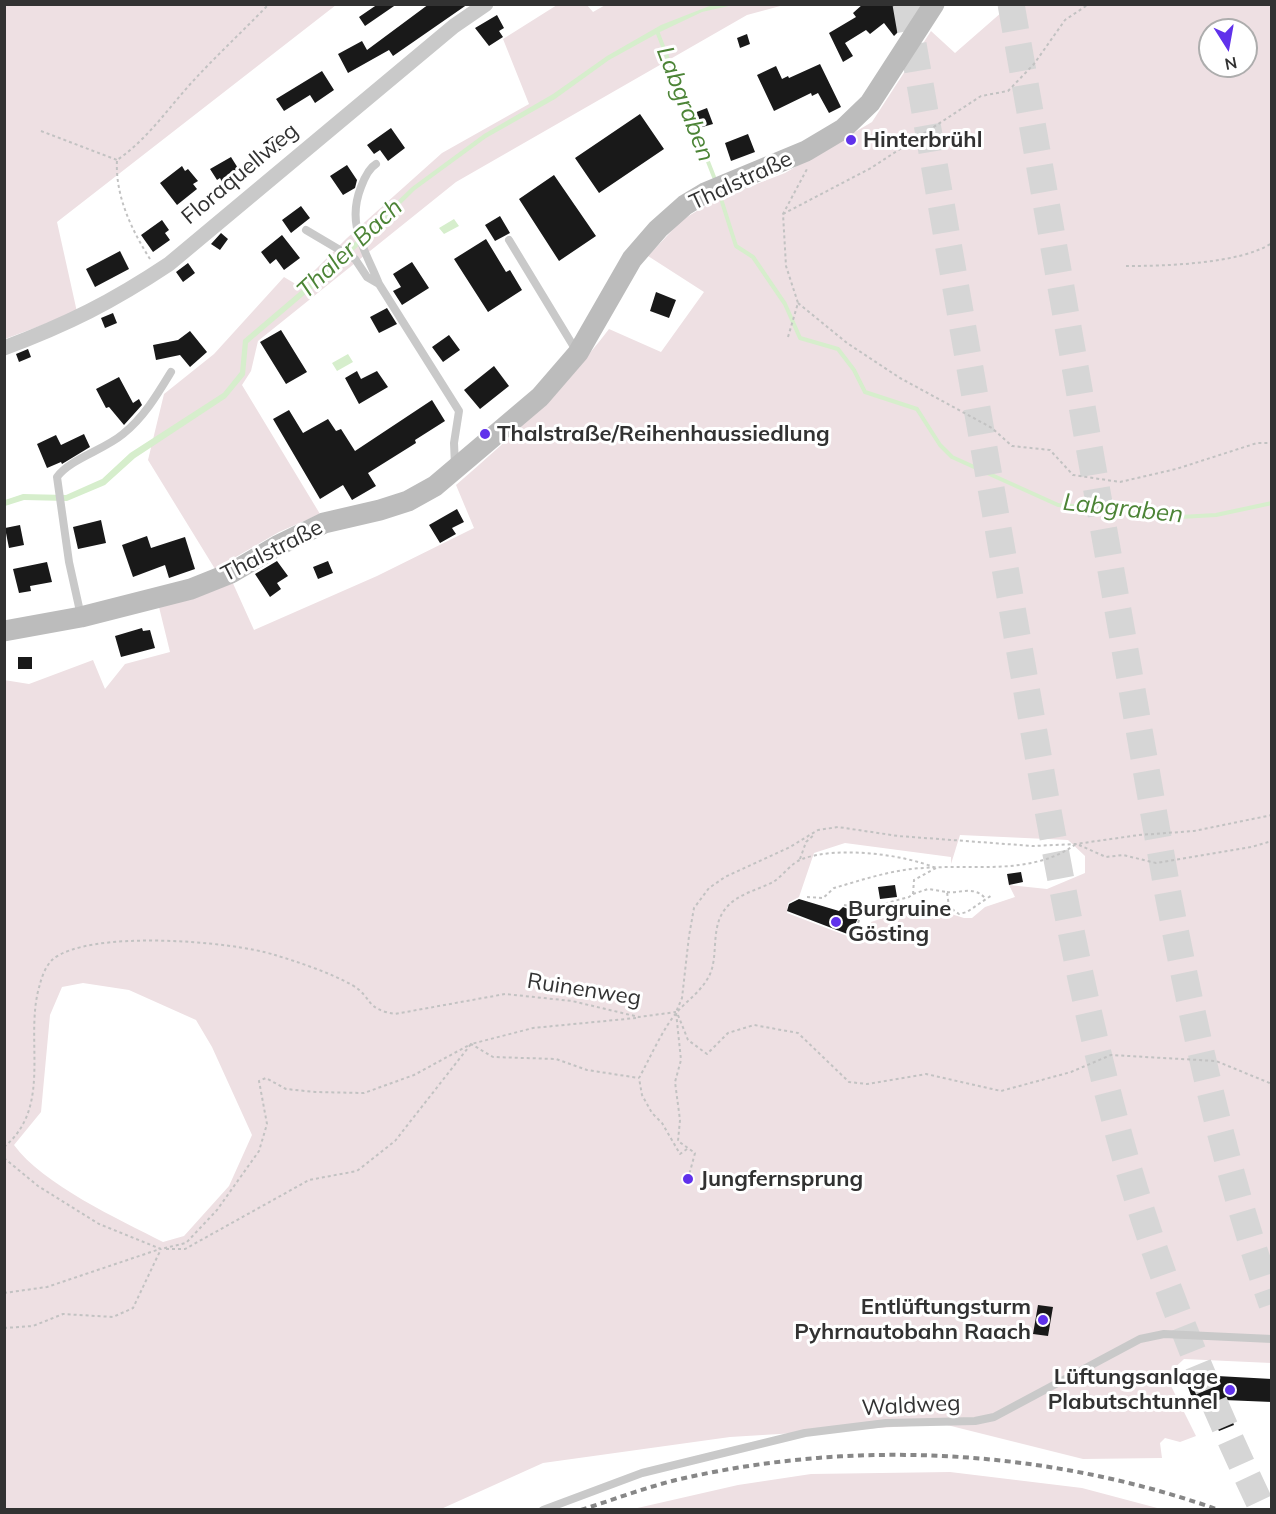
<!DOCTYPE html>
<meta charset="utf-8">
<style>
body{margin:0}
#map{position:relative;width:1276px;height:1514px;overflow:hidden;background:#fff;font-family:Mulish,sans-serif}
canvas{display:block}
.frame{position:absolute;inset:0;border:6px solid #323232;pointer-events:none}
.north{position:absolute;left:1198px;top:18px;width:60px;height:60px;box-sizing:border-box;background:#fff;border:2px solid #adadad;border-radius:50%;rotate:169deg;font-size:16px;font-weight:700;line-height:24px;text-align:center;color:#323232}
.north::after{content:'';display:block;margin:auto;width:21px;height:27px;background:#6031eb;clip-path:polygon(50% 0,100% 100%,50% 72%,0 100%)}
</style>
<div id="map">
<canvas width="1276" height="1514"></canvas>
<div class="frame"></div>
<div class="north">N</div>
</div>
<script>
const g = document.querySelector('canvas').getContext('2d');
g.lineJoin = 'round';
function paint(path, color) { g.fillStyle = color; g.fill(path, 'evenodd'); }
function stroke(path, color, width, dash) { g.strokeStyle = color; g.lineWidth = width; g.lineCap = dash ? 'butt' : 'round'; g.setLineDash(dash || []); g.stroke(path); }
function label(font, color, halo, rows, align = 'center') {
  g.font = font + ' Mulish,sans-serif'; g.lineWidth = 6; g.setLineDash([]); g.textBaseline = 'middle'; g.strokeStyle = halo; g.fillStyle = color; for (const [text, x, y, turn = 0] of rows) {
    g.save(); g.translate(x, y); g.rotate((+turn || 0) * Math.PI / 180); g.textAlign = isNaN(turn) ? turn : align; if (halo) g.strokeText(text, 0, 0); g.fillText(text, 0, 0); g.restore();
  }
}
const green = new Path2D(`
 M607,4L784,5L747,15L456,182L258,341L251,371L242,385L320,514L279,532L215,569L148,460L164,394L214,354L284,277L299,286L347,238L442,153L529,104L503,39L557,5H587L593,12Z
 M5,5H336L57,222L77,312L5,339Z
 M1010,5H1271V1363L1184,1359L1166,1376L1196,1436L1180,1442L1165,1438L1160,1443L1162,1458L1083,1459L943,1424L730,1437L543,1463L441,1509H5L4,680L29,684L93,660L105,689L125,664L170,652L159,607L231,579L254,630L377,576L474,528L456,485C512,437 564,388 609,329L661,352L704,292L648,256L682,220L715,200L785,173L872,122L931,31L955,53ZM1210,30H1246V66H1210ZM960,835L1068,840L1085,856V873L1047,889L1009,885L1015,897L985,907L972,918H964L922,905L871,922L873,931L855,939L787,913L788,903L799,897L814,853L845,843L951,857V864ZM83,983L129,990L196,1020L212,1047L252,1135L229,1186L184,1236L163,1242C120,1220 42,1184 14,1145L41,1112L50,1015L62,987Z
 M950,1472L1082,1488L1161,1509H633L738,1485L811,1474Z`);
const water = new Path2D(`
 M712,5H733L702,12L660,32L609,60L555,99L486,138L415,190L336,268L248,343L245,375L226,398L135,458L105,485L67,501L24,500L5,506V500L23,494L66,495L102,479L130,453L223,393L240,372L243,340L331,265L412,187L484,134L553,94L607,56L661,25Z
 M454,219L459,226L444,234L439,228Z
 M348,354L353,362L337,371L332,363Z`);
const stream = new Path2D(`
 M657,31L714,177
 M722,202L736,246L753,257L785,304L800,338L838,349L854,370L865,392L917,409L940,445L952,457L1058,505L1106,508L1162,518L1216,515L1272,503`);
const building = new Path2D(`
 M378,4H397L365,26L359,17Z
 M429,4H468L393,56L389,50L348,73L338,54L362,41L367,50Z
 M863,4H918L902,18L907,23L894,36L884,23L870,34L866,30L845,43L853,56L843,62L829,33L856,17L853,13Z
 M497,15L504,28L499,31L503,37L489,46L475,28Z
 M747,34L750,44L740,48L737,38Z
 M820,64L841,107L829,113L818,93L812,96L811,93L774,111L757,75L776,66L782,79L788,76L789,78Z
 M322,71L334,90L315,103L310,95L284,111L276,99Z
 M707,108L713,124L699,128L694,113Z
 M640,114L664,149L599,193L575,158Z
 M391,128L405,148L388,161L380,150L374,154L367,145Z
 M748,134L755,152L731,161L725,143Z
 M273,136L282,149L271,156L263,143Z
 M231,157L241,173L223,184L220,178L217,180L210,169Z
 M347,165L357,180L355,188L343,195L330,176Z
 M182,166L185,171L188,169L198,181L193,184L197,189L177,205L160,183Z
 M554,175L596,236L559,261L519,199Z
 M301,206L310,218L291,233L282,220Z
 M500,216L510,233L495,241L485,225Z
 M162,220L169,230L165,233L170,240L153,252L141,235Z
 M221,233L228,239L220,250L211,244Z
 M282,235L300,258L284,270L276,259L270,264L261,252Z
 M486,239L506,272L510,270L522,290L488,312L454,259Z
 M120,251L129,269L95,287L86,269Z
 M412,262L429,288L402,305L393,291L401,287L393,274Z
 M188,263L195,273L183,282L176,272Z
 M656,292L676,300L669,318L650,311Z
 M387,308L397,324L379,333L370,317Z
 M113,313L117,323L105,328L101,318Z
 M281,330L307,372L286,384L260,342Z
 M190,331L207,352L190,367L180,355L156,360L153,345L178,340Z
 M449,335L460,350L443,362L432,347Z
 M28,349L31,357L19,362L16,354Z
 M494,366L509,386L480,409L464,390Z
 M357,371L361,379L377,371L388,387L359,404L345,378Z
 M119,377L133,403L139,399L142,405L124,425L109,407L106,408L96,389Z
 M432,400L445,421L415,440L416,443L368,473L376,486L352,500L343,485L320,499L273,419L289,410L303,433L328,419L336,431L341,429L355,451Z
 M84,434L90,447L62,464L61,462L47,468L37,444L56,435L61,445Z
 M457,509L464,522L452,528L456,534L440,543L429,525Z
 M101,520L106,543L78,549L73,527Z
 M20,525L24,545L9,548L5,528Z
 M147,536L151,548L185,537L195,569L169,578L165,565L133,577L122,545Z
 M277,561L288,576L277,583L281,589L270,597L255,574Z
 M328,561L333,573L318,579L313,567Z
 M47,562L52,582L30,586L31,591L19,593L13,569Z
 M142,628L143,631L150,630L155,648L121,657L115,636Z
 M18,657H32V669H18Z
 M1021,872L1023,882L1009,885L1007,874Z
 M895,885L897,897L880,899L878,887Z
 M799,899L839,911L843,907L860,914L850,935L787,911L789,904Z
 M1038,1305L1053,1307L1048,1336L1033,1334Z
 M1213,1368L1217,1376L1272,1379V1402L1224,1400L1234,1425L1219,1431L1204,1405L1195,1406L1185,1379Z`);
const highwayTunnel = new Path2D(`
 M906,4C942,209 978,414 1014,619C1045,793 1073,968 1120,1139C1155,1267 1206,1390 1263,1510
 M1011,4L1168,894C1195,1032 1225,1171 1272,1304`);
const path = new Path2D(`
 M41,131L117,160
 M783,214L871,168L981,96L1008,91L1034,64L1065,20L1089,4
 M150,259C131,229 115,195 117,160C149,138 168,108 194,80C218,54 244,30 269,4
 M1126,266C1165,266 1240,264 1272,243
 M798,303L847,343L900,378L992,428L1012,446L1050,450L1073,475L1120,482L1176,469L1257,443H1272
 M788,337L798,303L786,266L783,214L807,169
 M1079,845L1106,857L1123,855L1156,863L1251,847L1272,841
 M800,859L806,842L815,834
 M947,892C959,894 973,885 985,898
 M913,894L928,889L947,892L949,907L959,914L967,912L992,895
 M807,897L823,898L834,888C862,880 894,869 924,868C975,864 1032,876 1076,844
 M844,905L864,909L909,897L913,894L914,880L936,868
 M864,909L854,932L855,935L868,930
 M678,1015L688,1040L707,1054L728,1033L754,1025L798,1033L849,1082L867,1084L926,1074L1001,1091L1071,1072L1111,1055L1216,1061L1272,1084
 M4,1147C54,1106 23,1038 40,984C42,976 46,966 52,960C87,929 232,941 275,955C298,962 331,973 352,985C373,997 364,1009 395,1014L505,994L572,1001L639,1017L676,1012
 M687,1149L680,1154L662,1123L652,1113L642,1095L639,1078C649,1060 664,1026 678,1011C688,1000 700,992 708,978C720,958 709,928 726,908C737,894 758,890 773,882C783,876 791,863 802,859C838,846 902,854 936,868
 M4,1158L38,1186L99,1224L161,1249L186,1243L217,1210L259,1151L267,1124L259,1081L266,1078L286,1089L315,1092L364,1093L414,1075L471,1044L493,1057L556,1059L587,1070L639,1078
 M688,1179L695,1153L678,1141L680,1120L675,1082L681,1060L676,1012L682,998L689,936L694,908L709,888L725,877L790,847L818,830L838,827L898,836L1033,846L1076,844L1139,835L1194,831L1272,815
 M166,1249H185L309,1180L357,1171L395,1141L471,1044L533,1028L636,1018
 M4,1293L47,1287L160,1249
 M4,1328L33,1326L63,1314L113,1317L133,1308L161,1249`);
const lane = new Path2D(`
 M376,164C369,168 364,179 361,187C346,225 365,249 379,284
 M306,230L355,259L367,277L379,284L459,411L454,443L455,465
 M509,240L577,352
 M81,616L69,562L57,477C70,459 104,450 123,434C144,417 157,395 171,372
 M543,1510L642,1473L805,1433L886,1423L975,1421L994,1417L1140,1339L1164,1334L1272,1339`);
const street = new Path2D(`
 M4,348C68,324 112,302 169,264L454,26L486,4`);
const secondary = new Path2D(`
 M4,631L81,617L191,589L231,573L277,546L324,523L380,510L408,501L435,486L540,397L578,353L632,259L658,229L685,205L705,193L806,151L843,129L870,103L934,4`);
const rail = new Path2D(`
 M581,1510C612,1500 644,1488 676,1480C855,1438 1047,1449 1219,1510`);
const markers = [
 [851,140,6,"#6031eb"],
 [485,434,6,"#6031eb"],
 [836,922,6,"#6031eb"],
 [688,1179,6,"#6031eb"],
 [1043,1320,6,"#6031eb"],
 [1230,1390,6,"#6031eb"]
];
const poiNames = [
 ["Hinterbrühl",863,140],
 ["Thalstraße/Reihenhaussiedlung",497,434],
 ["Burgruine",848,909],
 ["Gösting",848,934],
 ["Jungfernsprung",700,1179],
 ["Entlüftungsturm",1031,1307,"right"],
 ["Pyhrnautobahn Raach",1031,1332,"right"],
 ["Lüftungsanlage",1218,1377,"right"],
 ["Plabutschtunnel",1218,1402,"right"]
];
const streetNames = [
 ["Floraquellweg",240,174,-40],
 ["Thalstraße",741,181,-25],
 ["Thalstraße",272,551,-27],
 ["Ruinenweg",584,990,9],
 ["Waldweg",911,1406,-3]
];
const waterNames = [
 ["Labgraben",685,104,69],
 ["Thaler Bach",350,249,-43],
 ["Labgraben",1123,509,6]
];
paint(green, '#eee0e3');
paint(water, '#d6eecc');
stroke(stream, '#d6eecc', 4);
paint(building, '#191919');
stroke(highwayTunnel, '#d6d6d6', 27, [27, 14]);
stroke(path, '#c2c2c2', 2, [3, 3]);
stroke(lane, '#c9c9c9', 8);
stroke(street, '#c9c9c9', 15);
stroke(secondary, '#bcbcbc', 21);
stroke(rail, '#878787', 4, [6, 4.5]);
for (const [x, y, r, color] of markers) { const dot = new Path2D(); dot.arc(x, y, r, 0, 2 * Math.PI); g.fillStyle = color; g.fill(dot); stroke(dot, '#fff', 2); }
label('bold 22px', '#323232', '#fff', poiNames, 'left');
label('22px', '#323232', '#fff', streetNames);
label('italic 24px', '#4c8436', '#fff', waterNames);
</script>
